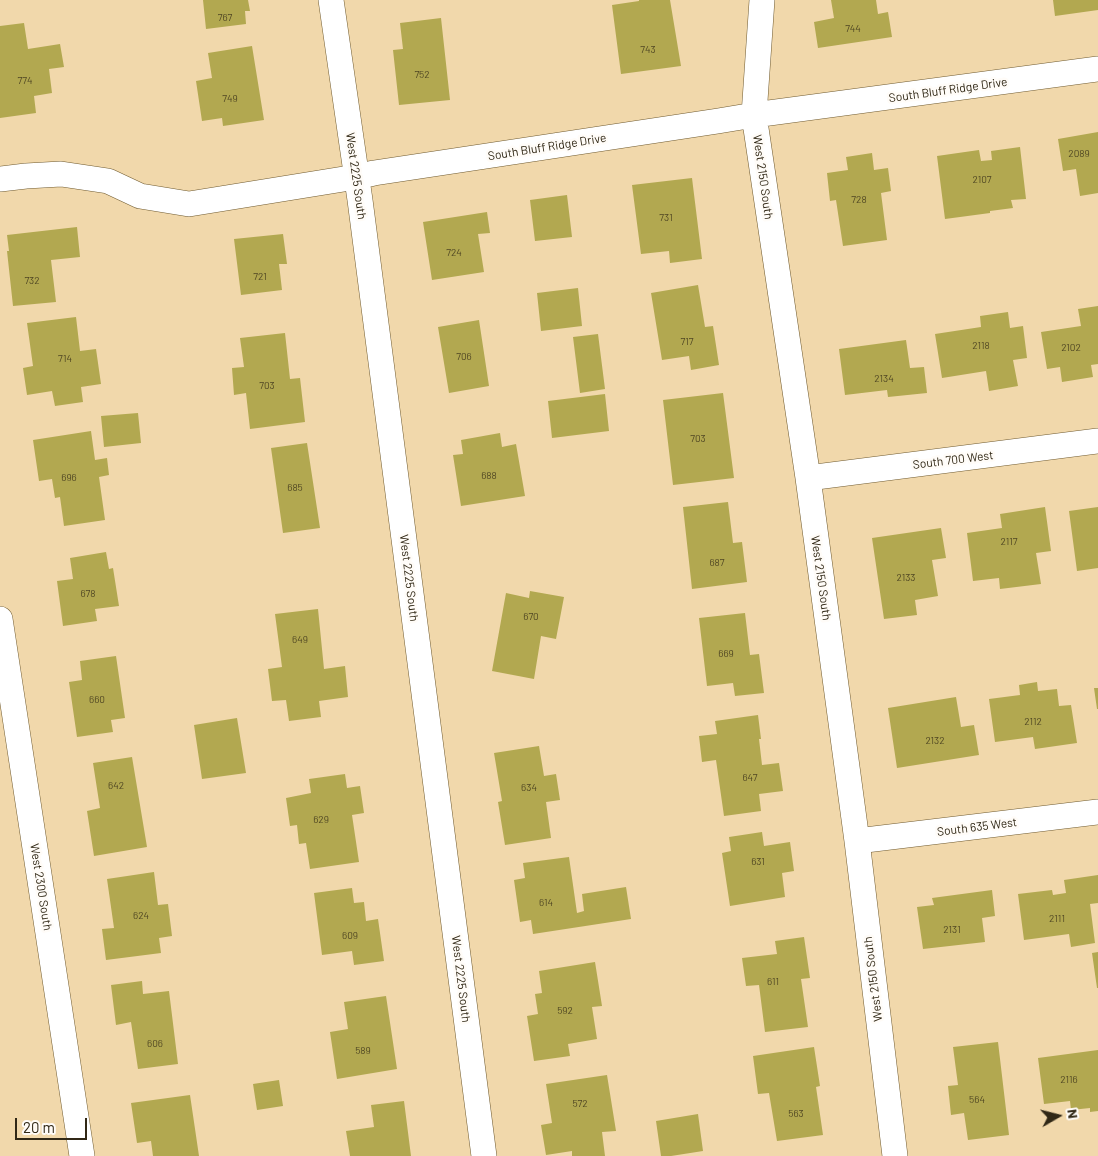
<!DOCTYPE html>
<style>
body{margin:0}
#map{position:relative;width:1098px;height:1156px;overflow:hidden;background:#f1d8ab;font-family:Barlow,sans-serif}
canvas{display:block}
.north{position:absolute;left:1033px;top:1091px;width:50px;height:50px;-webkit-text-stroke:4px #fffcf8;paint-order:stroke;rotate:82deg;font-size:14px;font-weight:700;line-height:20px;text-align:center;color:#312816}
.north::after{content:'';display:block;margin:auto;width:18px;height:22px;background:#312816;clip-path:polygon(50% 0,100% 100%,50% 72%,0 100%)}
.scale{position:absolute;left:15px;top:1118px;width:72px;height:22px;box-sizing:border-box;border:2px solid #312816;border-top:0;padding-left:6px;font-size:15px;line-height:18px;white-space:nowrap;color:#312816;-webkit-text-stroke:4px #fffcf8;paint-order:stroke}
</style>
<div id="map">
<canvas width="1098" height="1156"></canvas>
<div class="north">N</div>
<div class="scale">20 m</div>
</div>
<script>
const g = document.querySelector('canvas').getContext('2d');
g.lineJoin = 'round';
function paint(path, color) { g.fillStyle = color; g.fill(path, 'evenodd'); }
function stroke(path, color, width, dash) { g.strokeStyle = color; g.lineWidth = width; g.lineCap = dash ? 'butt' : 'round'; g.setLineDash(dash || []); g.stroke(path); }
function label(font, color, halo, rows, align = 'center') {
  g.font = font + ' Barlow,sans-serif'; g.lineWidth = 5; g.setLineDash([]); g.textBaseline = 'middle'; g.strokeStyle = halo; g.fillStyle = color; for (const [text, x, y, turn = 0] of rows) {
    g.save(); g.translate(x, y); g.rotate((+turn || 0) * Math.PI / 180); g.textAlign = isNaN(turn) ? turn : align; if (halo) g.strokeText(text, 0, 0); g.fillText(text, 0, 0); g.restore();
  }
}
const building = new Path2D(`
 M203,0H248L250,11H245L246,24L206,29Z
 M639,0H670L681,66L621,74L612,5L639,1Z
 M831,0H876L878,14L888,12L892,37L818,48L814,22L834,18Z
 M1053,0H1098V10L1055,16Z
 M441,18L450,100L399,105L393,50L403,49L400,23Z
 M24,23L28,49L60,44L64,67L49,69L52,93L34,96L36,113L0,118V26Z
 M252,46L264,120L223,126L222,118L202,121L196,81L212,78L208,53Z
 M1098,132V193L1080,196L1076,169L1063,171L1058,139Z
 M1020,147L1026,199L1011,200L1013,208L990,211V213L945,219L937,156L979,150L981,161L992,160L991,151Z
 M872,153L874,170L888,168L891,191L881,193L887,240L843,246L836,200L830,201L827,173L848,170L846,157Z
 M692,178L702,259L670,263L669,251L641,254L632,185Z
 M567,195L572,237L535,241L530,200Z
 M487,212L490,233L478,234L484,272L432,280L423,222Z
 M77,227L80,257L51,260L56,302L13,306L7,251H9L7,235Z
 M283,234L287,264H279L282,290L241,295L234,239Z
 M698,285L705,327L713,326L719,365L691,370L689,356L662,360L651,293Z
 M578,288L582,326L541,331L537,293Z
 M1098,306V364L1091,365L1093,377L1062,382L1060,367L1047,369L1041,332L1081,326L1078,309Z
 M1008,312L1010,328L1023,326L1027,358L1013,360L1018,386L989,391L986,371L942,378L935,334L981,327L980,316Z
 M76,317L80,351L96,349L101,384L81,387L83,402L55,406L52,391L27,395L23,368L33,366L27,323Z
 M479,320L489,386L449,393L438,327Z
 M285,333L290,379L300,378L305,422L250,429L246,393L234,395L232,368L244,367L240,338Z
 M598,334L605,389L580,393L573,337Z
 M906,340L910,368L924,367L927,393L888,397L887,390L845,395L839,349Z
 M723,393L734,478L673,485L663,400Z
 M605,394L609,431L552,438L548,401Z
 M138,413L141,443L104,447L101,416Z
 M91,431L95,460L107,458L109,475L99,477L105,520L64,526L60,497L55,498L52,479L39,481L33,440Z
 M500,433L502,447L516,444L525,496L461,506L453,455L463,454L461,440Z
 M307,443L320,528L283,533L271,448Z
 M728,502L733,543L742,542L747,582L692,589L683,507Z
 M1045,507L1051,551L1036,553L1041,584L1000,589L999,578L973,581L967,533L1002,528L1000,514Z
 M1098,507V568L1077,571L1069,511Z
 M941,528L946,558L932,560L938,596L915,600L917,615L884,619L872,538Z
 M106,552L109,569L113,568L119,606L95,609L97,621L63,626L57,581L73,579L70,558Z
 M530,591L564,597L556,639L541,636L534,679L492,671L506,593L529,598Z
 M318,609L324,669L345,666L348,697L319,701L321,717L289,721L286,700L272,701L268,669L282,667L275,614Z
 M745,613L750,655L759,654L764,693L735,696L733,683L707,686L699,618Z
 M116,656L125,718L111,720L113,732L77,737L69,682L82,680L80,661Z
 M1037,682L1038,691L1057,689L1059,706L1071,705L1077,743L1035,749L1033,737L995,742L989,699L1020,695L1019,685Z
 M1094,688H1098V709H1097Z
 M956,697L961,727L974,725L979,755L897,768L888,708Z
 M758,715L761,739H759L762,765L779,763L783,791L759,794L761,811L724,816L716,760L702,762L699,736L717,734L715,721Z
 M237,718L246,773L202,779L194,725Z
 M539,746L544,776L556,774L560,800L546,802L551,838L505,845L498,802L502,801L494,753Z
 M132,757L147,847L94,856L87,811L100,808L93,763Z
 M345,774L347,788L360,786L364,813L352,815L359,862L310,869L306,843L299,844L297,825L290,826L286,798L311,793L309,779Z
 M762,832L764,846L790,842L794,871L782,873L785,897L730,906L722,853L731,851L729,837Z
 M569,857L577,913L584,911L582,894L626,887L631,919L533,934L531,920L520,922L514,880L525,878L523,863Z
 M154,872L158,905L168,904L172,936L159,938L161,953L106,960L102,929L114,928L107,879Z
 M1098,875V903L1090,904L1095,943L1071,947L1069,934L1024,940L1018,894L1052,890L1053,895L1066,893L1064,880Z
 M352,888L354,903L364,902L366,921L378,919L384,961L354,965L352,951L322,955L314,893Z
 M992,890L995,916L982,918L985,942L923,949L917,907L934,905L932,898Z
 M804,937L810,978L801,979L808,1027L765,1032L759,985L746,986L742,958L777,954L775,941Z
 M1098,952V988H1097L1092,953Z
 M595,962L602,1006L592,1007L597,1039L568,1044L570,1056L534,1061L527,1016L538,1014L535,994L542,993L539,971Z
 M142,981L143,994L169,991L178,1064L138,1069L131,1022L116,1025L111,985Z
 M386,996L397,1069L337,1079L330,1032L348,1029L344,1002Z
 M998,1042L1009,1135L968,1140L964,1113L951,1115L948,1086L958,1085L953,1047Z
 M814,1047L820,1086L816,1087L823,1135L777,1141L769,1093L758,1094L753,1056Z
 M1098,1050V1111L1090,1112V1108L1071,1110L1070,1101L1044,1104L1038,1058Z
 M607,1075L616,1131L602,1132L605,1156H572V1151L546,1155L541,1125L552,1123L546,1084Z
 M279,1080L283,1106L257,1110L253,1084Z
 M190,1095L199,1156H153L151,1141L137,1143L131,1103Z
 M404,1101L411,1156H350L346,1131L374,1127L371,1105Z
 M698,1114L703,1151L671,1156H661L656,1121Z`);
const minor = new Path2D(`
 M331,0L360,200L484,1156
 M762,0L754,115L808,478L857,841L895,1156
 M0,179L26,176L61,174L108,181L140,196L189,204L356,177L374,173L718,121L754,115L1098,69
 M808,478L1098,441
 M0,619L82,1156
 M857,841L1098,812`);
const numberNames = [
 ["767",225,18],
 ["744",853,29],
 ["743",648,50],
 ["752",422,75],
 ["774",25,81],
 ["749",230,99],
 ["2089",1079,154],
 ["2107",982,180],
 ["728",859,200],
 ["731",666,218],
 ["724",454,253],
 ["721",260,277],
 ["732",32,281],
 ["717",687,342],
 ["2118",981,346],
 ["2102",1071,348],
 ["706",464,357],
 ["714",65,359],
 ["2134",884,379],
 ["703",267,386],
 ["703",698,439],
 ["688",489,476],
 ["696",69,478],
 ["685",295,488],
 ["2117",1009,542],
 ["687",717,563],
 ["2133",906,578],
 ["678",88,594],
 ["670",531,617],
 ["649",300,640],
 ["669",726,654],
 ["660",97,700],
 ["2112",1033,722],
 ["2132",935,741],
 ["647",750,778],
 ["642",116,786],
 ["634",529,788],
 ["629",321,820],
 ["631",758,862],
 ["614",546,903],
 ["624",141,916],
 ["2111",1057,919],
 ["2131",952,930],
 ["609",350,936],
 ["611",773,982],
 ["592",565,1011],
 ["606",155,1044],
 ["589",363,1051],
 ["2116",1069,1080],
 ["564",977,1100],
 ["572",580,1104],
 ["563",796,1114]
];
const streetNames = [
 ["South Bluff Ridge Drive",948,90,-8],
 ["South Bluff Ridge Drive",547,147,-9],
 ["West 2225 South",356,176,82],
 ["West 2150 South",763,177,82],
 ["South 700 West",953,460,-7],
 ["West 2225 South",409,578,83],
 ["West 2150 South",821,578,82],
 ["South 635 West",977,827,-7],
 ["West 2300 South",41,887,81],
 ["West 2225 South",461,979,83],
 ["West 2150 South",873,979,-97]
];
paint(building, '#b2a850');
stroke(minor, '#705b30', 26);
stroke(minor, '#fff', 25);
label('10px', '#514824', null, numberNames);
label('12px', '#312816', '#fffcf8', streetNames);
</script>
